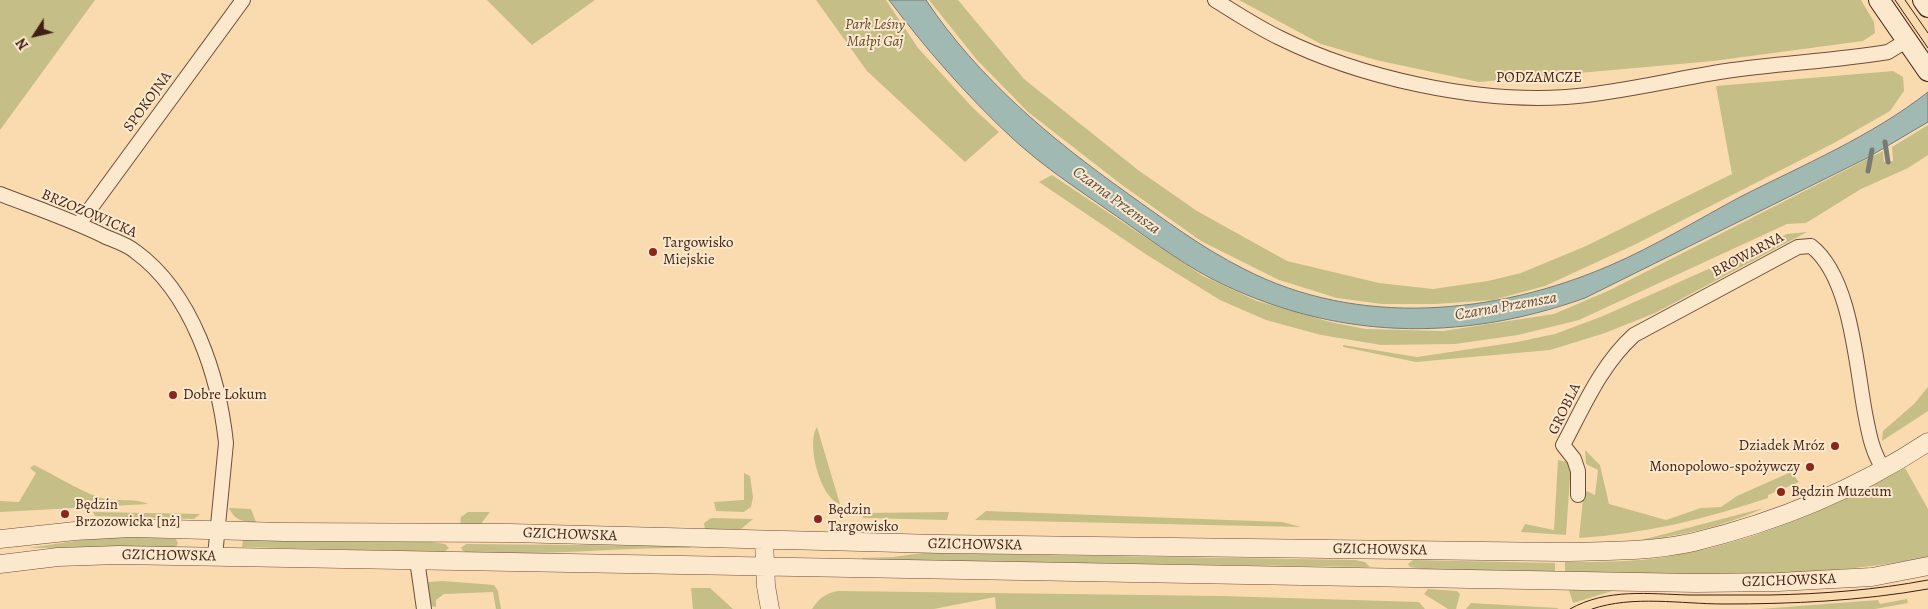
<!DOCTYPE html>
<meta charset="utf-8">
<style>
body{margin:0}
#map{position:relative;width:1928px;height:609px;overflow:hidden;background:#fadbb0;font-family:Alegreya,serif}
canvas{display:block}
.north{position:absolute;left:10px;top:10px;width:50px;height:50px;-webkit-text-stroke:4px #fce8cc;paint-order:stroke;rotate:235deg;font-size:14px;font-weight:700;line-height:20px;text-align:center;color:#3f1f14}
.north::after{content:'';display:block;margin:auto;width:18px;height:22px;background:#3f1f14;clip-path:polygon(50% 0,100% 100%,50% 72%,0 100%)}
</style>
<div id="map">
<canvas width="1928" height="609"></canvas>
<div class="north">N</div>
</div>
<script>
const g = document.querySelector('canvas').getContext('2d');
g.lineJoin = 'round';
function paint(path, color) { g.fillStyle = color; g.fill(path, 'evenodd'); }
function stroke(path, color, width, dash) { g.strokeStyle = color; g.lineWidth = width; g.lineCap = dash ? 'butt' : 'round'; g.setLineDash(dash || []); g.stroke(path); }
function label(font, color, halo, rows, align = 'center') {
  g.font = font + ' Alegreya,serif'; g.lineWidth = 4; g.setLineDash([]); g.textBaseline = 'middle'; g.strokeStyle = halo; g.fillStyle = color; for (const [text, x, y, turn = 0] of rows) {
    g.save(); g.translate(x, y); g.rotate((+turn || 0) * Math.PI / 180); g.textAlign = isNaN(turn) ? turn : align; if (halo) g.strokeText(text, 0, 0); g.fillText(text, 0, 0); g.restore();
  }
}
const green = new Path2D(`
 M0,0H95L0,130Z
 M487,0H595L532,45Z
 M816,0H886L918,48L973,108L999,132L965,162L867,71Z
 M929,0H958L1024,79L1138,170L1197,211L1287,261L1379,283L1433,289L1488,281L1521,273L1586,246L1732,174L1716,86L1893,71L1903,77L1904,91L1890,111L1834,143L1636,244L1545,286L1493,300L1436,304H1382L1337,298L1279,280L1201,241L1122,185L1028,112L977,60Z
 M1239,0H1861L1874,22L1875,33L1863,41L1713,61L1479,82L1376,60L1321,44Z
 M1928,125V155L1908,168L1861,189L1806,223L1787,224L1579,320L1518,335L1455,344L1381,345L1321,335L1266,320L1220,300L1147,255L1039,182L1052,175L1203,276L1257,301L1330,322L1366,329L1443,331L1554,314L1610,290L1883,151L1884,162L1893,161L1892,147Z
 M1807,232L1655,313L1605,333L1550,350L1416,362L1343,347V345L1417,357L1517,342L1555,334L1603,316L1787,234Z
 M1928,387V411L1882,441L1883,431L1914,404Z
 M817,427L840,504C820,498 806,443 817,427Z
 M1585,450L1600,465L1609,504L1666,520L1701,508L1721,507L1737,496L1791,472L1799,482L1768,495V498C1706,519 1644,534 1579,538L1584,490L1595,495L1598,470L1586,464Z
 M1558,460L1571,463L1566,535L1521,532L1525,524L1554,530Z
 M34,465C55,475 76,489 98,497C114,503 133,497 148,504L0,512V501L19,502L36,473L30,468Z
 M1905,468L1928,509V557C1809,581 1686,573 1565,572V562C1597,562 1629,562 1660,558C1748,545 1828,510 1905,468Z
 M744,473L750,476L753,497L751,507L744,512L716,511L714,502L744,500Z
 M229,508L251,509L256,522C244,522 235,521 229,508Z
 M1764,508C1723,527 1682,535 1638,541Z
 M986,511L1282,522L1301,527L975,520Z
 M93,512L200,514L194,519L95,516Z
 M468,512H490L480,525H460L461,517Z
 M949,512L947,520L863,518V513Z
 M711,518L753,519L741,529H705L704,523Z
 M109,536L176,539L178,543L176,547L28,548Z
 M243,540L423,541L445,544L449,548L444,552L242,547Z
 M466,544L692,546L690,548C633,547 577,553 520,553C502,553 480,558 463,551L461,548Z
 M923,553L1355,560L1365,562L1370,567L862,560V558L893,557Z
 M1413,560L1555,563V572L1435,571L1410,567L1408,564Z
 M443,581L494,585L498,591L501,609H496L493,592L444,594L436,600V607L431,606L428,582Z
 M691,588H710L733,609H693Z
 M1428,589L1457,591L1460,594L1456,609H1448L1424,594Z
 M1569,590L1612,591L1573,603Z
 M838,591L1221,596L1419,602L1425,609H996L995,597L934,609H812C819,598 826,593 838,591Z
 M1907,599L1908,603L1875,609H1760L1878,600L1880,604Z
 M1471,603L1557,608L1559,609H1466Z`);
const water = new Path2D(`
 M889,0H926C978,78 1051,139 1127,193C1165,220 1202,248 1244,269C1358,328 1496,315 1611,265C1655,246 1697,220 1740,197C1803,165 1872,136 1928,92V122L1867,158L1585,298C1459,343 1333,340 1212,279C1176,260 1143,234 1109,211C1076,188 1041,165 1011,137C966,95 926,49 889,0Z`);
const stream = new Path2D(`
 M1885,142L1888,162
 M1868,171L1872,150`);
const minor = new Path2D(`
 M1215,0C1236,13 1257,27 1280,38C1361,78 1475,103 1566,97C1620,93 1673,79 1726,71C1780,63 1834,61 1888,52L1906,41
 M0,194C36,208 72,220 106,237C116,241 128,245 136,252C192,293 219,376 226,443L215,556
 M79,224L243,0
 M1578,495V471L1574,459L1563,445C1584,406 1601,365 1634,335L1798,247L1811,246C1851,277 1856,365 1865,413C1869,434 1872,452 1884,470
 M417,560L424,609`);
const tertiary = new Path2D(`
 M0,539L75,531L131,528L284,532L510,533L939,544L1561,552C1604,551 1651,552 1694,542C1777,522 1857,489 1928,442
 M764,541L766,586L770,609
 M0,564L58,557L118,555L1696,583L1778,582L1872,577L1928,566`);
const secondary = new Path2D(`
 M1879,0L1928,71
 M1923,0L1928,7`);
const tram = new Path2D(`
 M1895,0L1928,48
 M1905,0L1928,33
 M1570,609C1607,588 1649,594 1689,595C1716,595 1742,595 1769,595C1823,594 1875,590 1928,580
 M1592,609C1633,595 1681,604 1724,604C1792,604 1860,601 1928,589`);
const markers = [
 [653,252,5,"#8f2418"],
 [173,395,5,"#8f2418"],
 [1835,446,5,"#8f2418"],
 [1810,467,5,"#8f2418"],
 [1781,492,5,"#8f2418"],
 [65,514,5,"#8f2418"],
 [818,519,5,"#8f2418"]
];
const parkNames = [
 ["Park Leśny",875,25],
 ["Małpi Gaj",875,42]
];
const streetNames = [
 ["PODZAMCZE",1539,78],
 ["SPOKOJNA",148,102,-54],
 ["BRZOZOWICKA",89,214,23],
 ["BROWARNA",1748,255,-28],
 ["GROBLA",1565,409,-64],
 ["GZICHOWSKA",570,535,2],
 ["GZICHOWSKA",975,545,1],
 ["GZICHOWSKA",1380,550,1],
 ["GZICHOWSKA",169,556,1],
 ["GZICHOWSKA",1789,581,-2]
];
const poiNames = [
 ["Targowisko",663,243],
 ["Miejskie",663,260],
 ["Dobre Lokum",183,395],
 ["Dziadek Mróz",1825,446,"right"],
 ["Monopolowo-spożywczy",1800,467,"right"],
 ["Będzin Muzeum",1791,492],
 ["Będzin",75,505],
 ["Brzozowicka [nż]",75,522],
 ["Będzin",828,510],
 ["Targowisko",828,527]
];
const waterNames = [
 ["Czarna Przemsza",1116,201,36],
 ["Czarna Przemsza",1506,307,-10]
];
paint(green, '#c5be86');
paint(water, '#a0b9b3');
stroke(water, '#797b73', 1);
stroke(stream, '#797b73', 5);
stroke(minor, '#6e4e3b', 16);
stroke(tertiary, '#6e4e3b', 19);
stroke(secondary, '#3f1f14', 22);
stroke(minor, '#fce8cc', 14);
stroke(tertiary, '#fce8cc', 18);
stroke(secondary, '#fce8cc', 20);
stroke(tram, '#3f1f14', 1);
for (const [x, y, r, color] of markers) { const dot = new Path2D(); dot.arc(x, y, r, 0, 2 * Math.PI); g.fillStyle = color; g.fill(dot); stroke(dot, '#fce8cc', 2); }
label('italic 15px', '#604730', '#fce8cc', parkNames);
label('15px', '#3f1f14', '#fce8cc', streetNames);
label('15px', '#3f1f14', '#fce8cc', poiNames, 'left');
label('italic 16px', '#5c4d44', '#fce8cc', waterNames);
</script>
